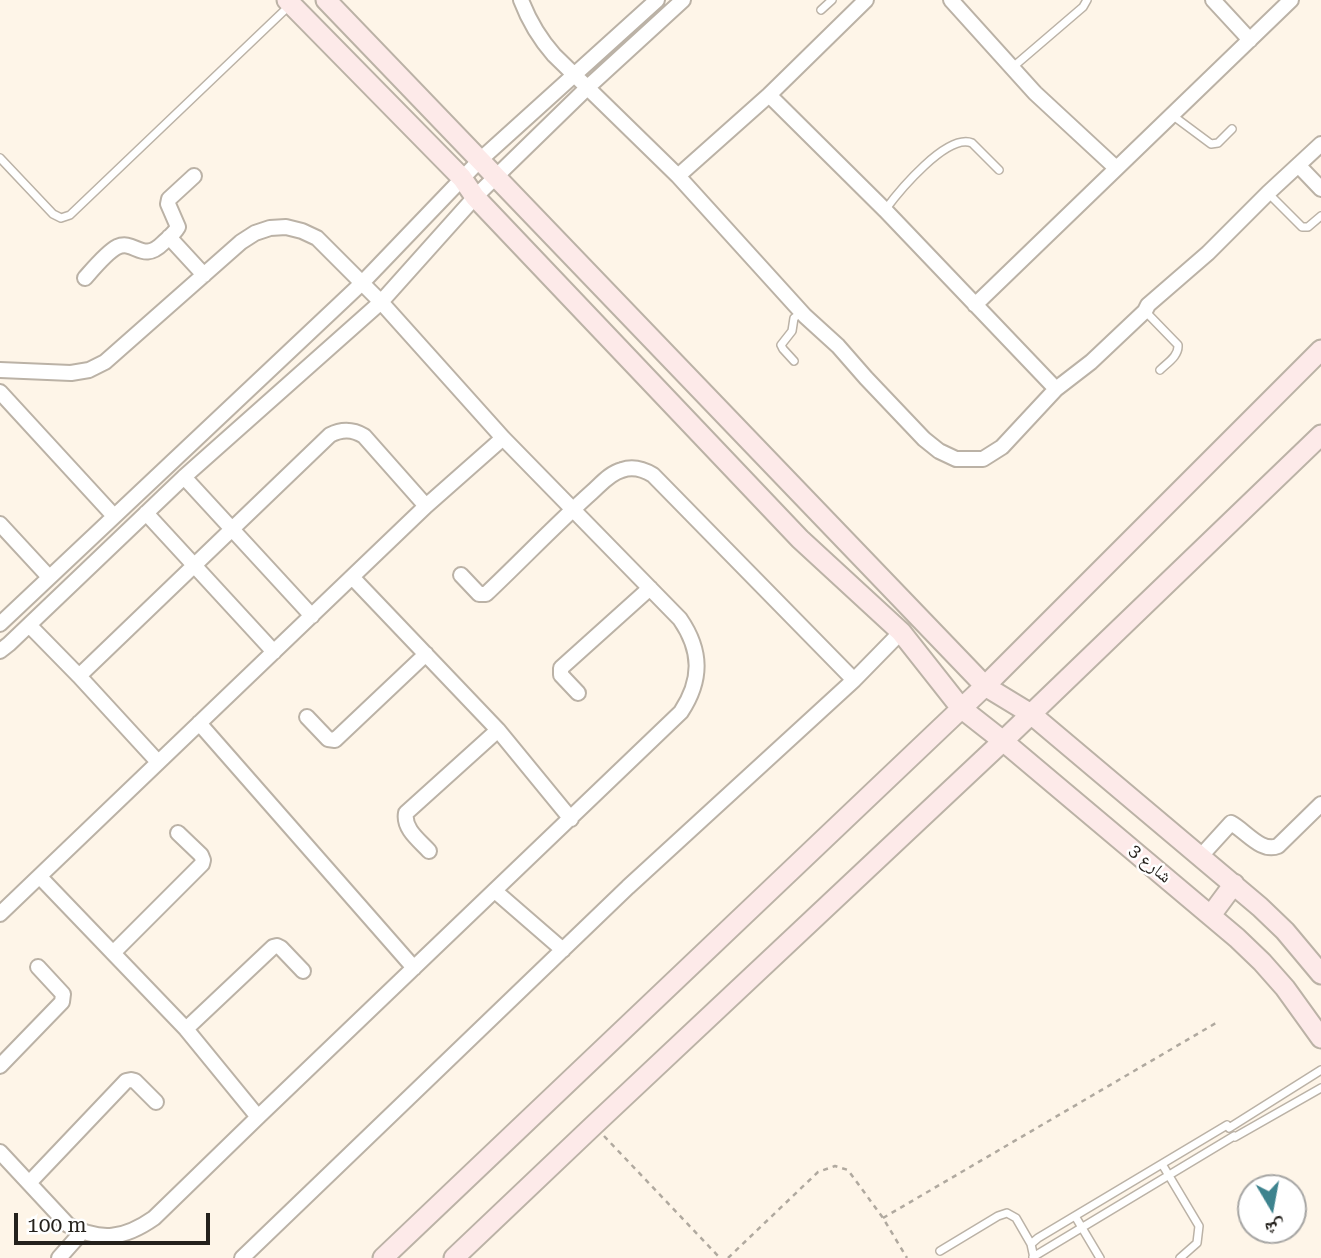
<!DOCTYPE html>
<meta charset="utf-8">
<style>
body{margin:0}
#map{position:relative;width:1321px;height:1258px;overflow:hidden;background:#fef5e8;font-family:"Roboto Serif","Noto Naskh Arabic",serif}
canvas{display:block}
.north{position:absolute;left:1237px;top:1174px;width:70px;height:70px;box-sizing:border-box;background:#fff;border:2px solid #a7a6a4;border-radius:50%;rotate:170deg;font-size:19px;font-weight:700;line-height:28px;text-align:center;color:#24211c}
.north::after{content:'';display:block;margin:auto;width:24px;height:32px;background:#3d838e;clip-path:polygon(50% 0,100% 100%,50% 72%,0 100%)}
.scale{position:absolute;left:14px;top:1213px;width:196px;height:32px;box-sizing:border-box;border:4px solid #24211c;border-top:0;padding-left:9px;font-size:21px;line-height:24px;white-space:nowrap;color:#24211c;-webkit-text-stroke:5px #fff;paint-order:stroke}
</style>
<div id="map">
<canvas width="1321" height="1258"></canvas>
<div class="north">ش</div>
<div class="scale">100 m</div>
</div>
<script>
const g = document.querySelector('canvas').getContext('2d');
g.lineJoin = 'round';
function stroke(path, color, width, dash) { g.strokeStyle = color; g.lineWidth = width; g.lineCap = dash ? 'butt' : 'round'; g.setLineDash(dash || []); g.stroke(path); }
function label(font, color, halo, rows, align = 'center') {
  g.font = font + ' "Roboto Serif","Noto Naskh Arabic",serif'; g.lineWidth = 5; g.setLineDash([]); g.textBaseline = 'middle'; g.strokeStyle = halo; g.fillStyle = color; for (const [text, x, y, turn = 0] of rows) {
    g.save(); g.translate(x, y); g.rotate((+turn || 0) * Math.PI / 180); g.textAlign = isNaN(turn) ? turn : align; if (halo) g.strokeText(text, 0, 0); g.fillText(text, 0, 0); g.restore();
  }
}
const path = new Path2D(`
 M604,1136L720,1258
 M883,1218L1216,1023
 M728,1258L818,1172L835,1166L848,1170L883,1218L907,1258`);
const lane = new Path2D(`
 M821,10L832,0
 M1013,67L1083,7L1087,0
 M1172,115L1211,144L1218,143L1232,129
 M0,158L53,214L61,218L70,215L289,6
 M1268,193L1302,227H1308L1321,216
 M885,210C899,191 947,133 972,143L999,170
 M1145,311L1178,345C1179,356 1167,363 1160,370
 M794,361L783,349L781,345L792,331L794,318L798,315H803
 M1229,1128L1321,1070
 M1235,1137L1321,1088
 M1162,1164L1199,1226L1197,1243L1180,1258
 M1075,1216L1100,1258
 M940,1251L998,1216L1007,1213L1016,1218L1031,1244
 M1033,1257L1234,1136
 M1034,1258L1031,1244L1038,1238L1227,1125`);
const street = new Path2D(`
 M521,0C529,21 539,38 554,55L678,176L805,316L838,346L866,378L924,439L939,451L956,459H983L1002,447L1056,389L1091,362L1145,311L1148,305L1208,253L1268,193L1321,144
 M951,0L1035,93L1116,168
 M1213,0L1250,40
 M769,95L885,210L1056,389
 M1299,166L1321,189
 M678,176L769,95L866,0
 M169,237L204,275
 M85,278C93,269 107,252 117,247C135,239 142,264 163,243C168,238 174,234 178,227L168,204L169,199L194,176
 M975,305L1291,0
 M0,370L71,373L89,370L105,362L241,242L255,233L270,228L286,227L302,231L317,238L381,302L503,438L680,619C702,651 702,680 681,712L258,1117L154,1218C124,1239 101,1242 68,1225L0,1152
 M0,392L114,516
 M184,477L312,616
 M146,513L274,652
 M0,524L49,577
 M461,575L479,594H486C522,560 555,525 592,492C601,484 610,473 622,470C633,466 643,469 653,475L854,680
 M352,577L498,730L571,819
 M0,624L362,283L480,160L657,0
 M29,625L79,676L158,762
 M0,651L9,644L184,477L381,302L475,197L588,87L683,0
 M79,676L330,435C342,429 352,429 364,436L426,506
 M578,693L561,675V668L650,588
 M307,717L328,739L335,740L426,654
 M199,723L414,968
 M429,851C420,841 403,829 406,813L498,730
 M1200,857L1231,823C1246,831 1261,853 1278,846L1321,804
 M40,877L186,1029L258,1117
 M495,891L563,950
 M0,914L426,506L503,438
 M113,953L202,864L203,860L201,855L178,833
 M186,1029L273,947L277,946L281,948L303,971
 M0,1066L62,1002L63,994L38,967
 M29,1183L126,1081L131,1080L135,1081L156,1102
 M59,1258L82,1232
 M242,1258L628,887L854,680L901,632`);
const secondary = new Path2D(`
 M287,0L462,178L475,197L800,539L901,632L961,708L1003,741L1237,938L1262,962L1285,988L1321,1038
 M326,0L985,686L1031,714L1260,907L1285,931L1321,974
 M1211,915L1234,884
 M383,1258L985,686L1321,350
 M454,1258L594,1125L1003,741L1321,435`);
const streetNames = [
 ["شارع 3",1150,864,40]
];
stroke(lane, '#bbb2a6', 10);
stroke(street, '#bbb2a6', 18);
stroke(secondary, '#bbb2a6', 23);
stroke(path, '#b0a99f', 2.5, [5, 5]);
stroke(lane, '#fff', 7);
stroke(street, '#fff', 14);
stroke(secondary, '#fdeae9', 19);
label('18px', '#24211c', '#fff', streetNames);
</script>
